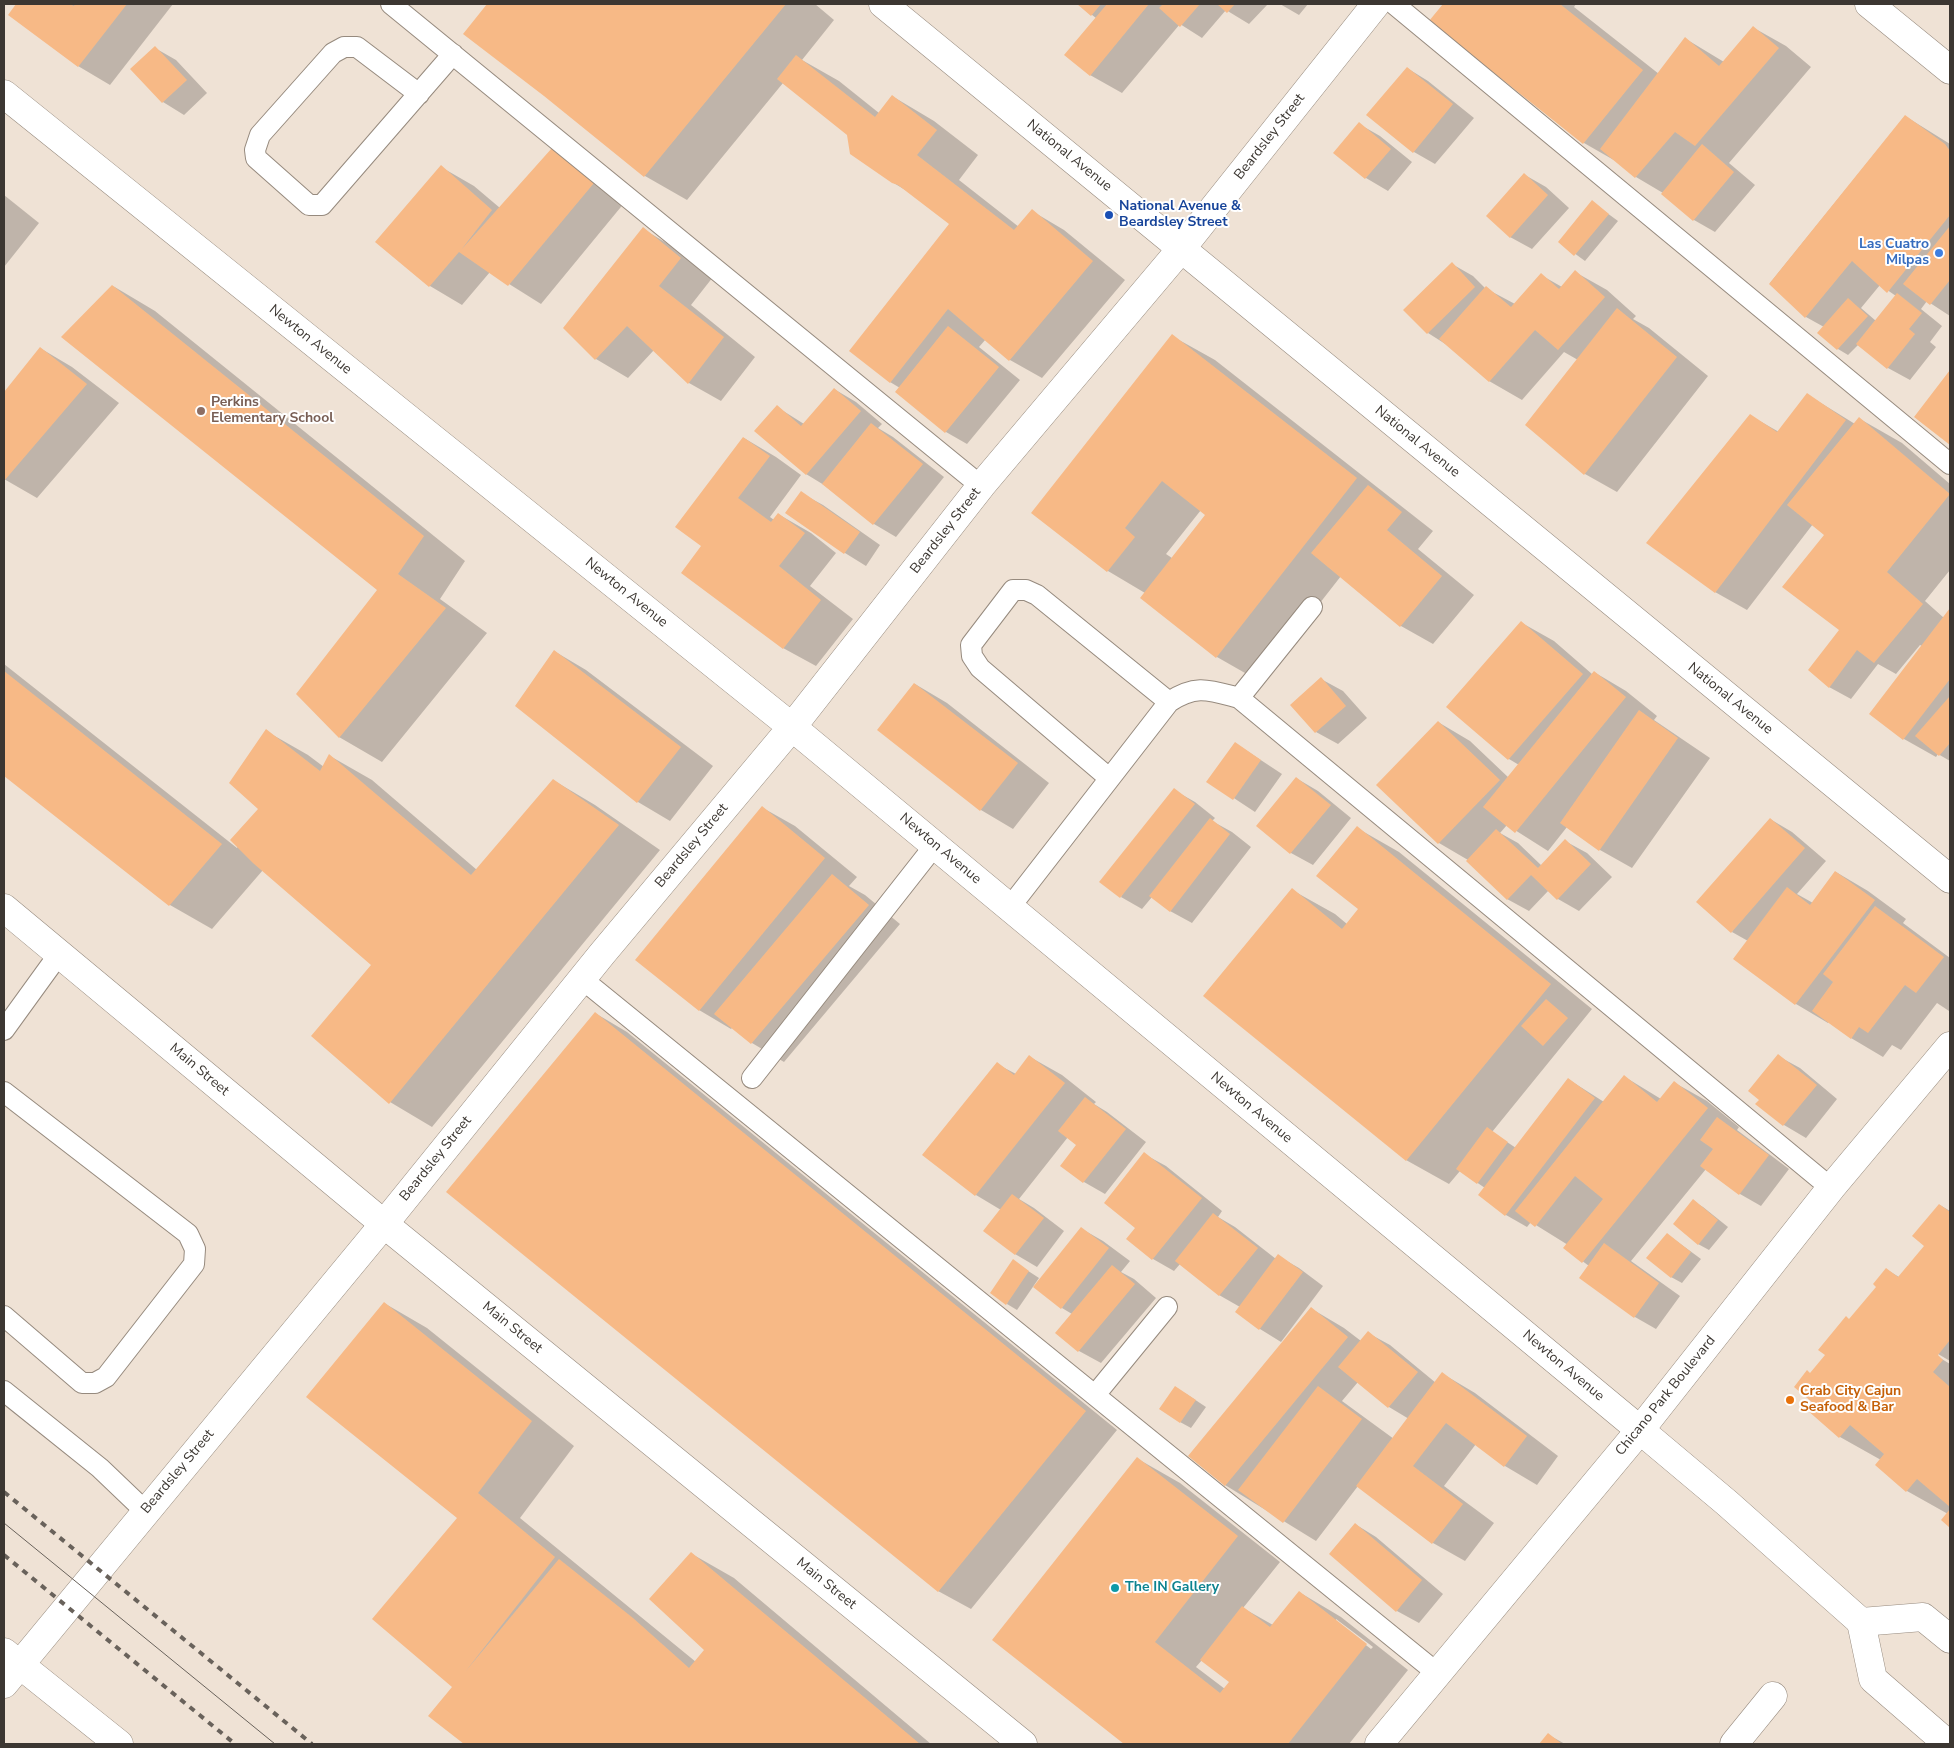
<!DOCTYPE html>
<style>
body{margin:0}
#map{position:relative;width:1954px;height:1748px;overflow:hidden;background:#efe2d5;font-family:"Nunito Sans",sans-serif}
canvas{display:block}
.frame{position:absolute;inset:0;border:5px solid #3c3732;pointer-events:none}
</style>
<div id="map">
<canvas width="1954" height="1748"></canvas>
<div class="frame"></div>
</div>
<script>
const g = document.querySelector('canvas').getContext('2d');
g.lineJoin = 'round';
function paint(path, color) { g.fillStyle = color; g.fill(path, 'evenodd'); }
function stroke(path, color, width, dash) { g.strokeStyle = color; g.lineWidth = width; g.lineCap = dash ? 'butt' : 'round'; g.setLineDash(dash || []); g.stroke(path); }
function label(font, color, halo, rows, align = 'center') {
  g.font = font + ' "Nunito Sans",sans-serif'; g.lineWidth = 4; g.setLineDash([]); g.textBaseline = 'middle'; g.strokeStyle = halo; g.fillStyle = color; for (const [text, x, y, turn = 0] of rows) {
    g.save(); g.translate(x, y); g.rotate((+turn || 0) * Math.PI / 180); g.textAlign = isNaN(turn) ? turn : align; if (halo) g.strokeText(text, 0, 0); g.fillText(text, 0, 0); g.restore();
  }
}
const shadow = new Path2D(`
 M18,4H173L110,85L78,66L10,14Z
 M489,4H815L834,20L802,60L839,81L879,113L892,96L934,121L978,155L959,180L1019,227L1032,211L1064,230L1125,280L1042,378L1010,360L986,339L979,347L1020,380L967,444L946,432L897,392L900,388L890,382L951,224L912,194L892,182L849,134L783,83L687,200L645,176L545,95L465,34Z
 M1078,4H1268L1249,24L1226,10L1202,38L1180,24L1122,93L1090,75L1096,18Z
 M1280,4H1308L1299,15Z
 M1444,4H1576L1574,7L1659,74L1686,39L1724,62L1754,28L1786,46L1811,67L1729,163L1755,185L1715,232L1694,220L1663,193L1636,177L1619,163L1584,143L1431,20Z
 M155,48L176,60L207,93L184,115L163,102Z
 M1407,68L1428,81L1474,118L1435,164L1414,152Z
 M1905,116L1950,144V316L1927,301L1921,309L1942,326L1930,342L1936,347L1910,380L1888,368L1859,344L1848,355L1838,349L1819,333L1824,327L1806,317L1770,283ZM1880,285L1896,296L1876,321L1861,308Z
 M1359,124L1380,136L1412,162L1388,191L1366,178L1334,153Z
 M552,149L625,202L541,304L490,272L462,305L430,286L377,242L441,167L474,186L500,208Z
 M1525,175L1546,187L1569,208L1532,249L1510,237Z
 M4,195L39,223L4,267Z
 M1592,202L1618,221L1585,261L1559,242Z
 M643,229L675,248L713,277L691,305L755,357L721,401L689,383L654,350L628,378L596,359L565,328Z
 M1452,264L1473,276L1485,288L1515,304L1541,275L1562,287L1575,272L1607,290L1636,316L1633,319L1649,328L1708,376L1617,492L1585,474L1578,360L1564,352L1522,400L1489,381L1447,345L1428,333Z
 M113,286L155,311L465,561L440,599L487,633L382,762L339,737L379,590Z
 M1172,336L1215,360L1433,531L1418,549L1474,595L1433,644L1401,626L1341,576L1259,681L1217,657L1145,593L1108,571L1033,512ZM1201,510L1207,515L1172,558L1166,554Z
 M40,348L72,367L119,403L37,498L4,479V394Z
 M1950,372V443L1916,417Z
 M834,389L856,402L882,424L878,428L893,437L944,477L896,537L874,524L824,485L806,474L777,407L804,424Z
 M1808,395L1855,424L1860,419L1902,443L1950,484V570L1925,601L1944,618L1950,610V761L1938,754L1936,757L1904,739L1870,714L1922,646L1920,645L1896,674L1878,664L1851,699L1829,687L1842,630L1825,535L1813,524L1747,610L1715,592L1751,416L1779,432Z
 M744,438L776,457L801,475L770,517L774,520L778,514L811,533L836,553L810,586L853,619L816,666L783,648L703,546Z
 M801,493L823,505L880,545L866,566L845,553L787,512Z
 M1522,623L1554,641L1592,674L1594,672L1626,691L1657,716L1654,720L1710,758L1632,868L1600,850L1567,827L1548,851L1507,825L1500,833L1518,843L1542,866L1565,841L1587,853L1612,877L1579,911L1558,899L1549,890L1529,911L1507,899L1468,860L1439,843L1378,785L1438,722L1470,741L1509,778L1519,765L1509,759L1448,707Z
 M554,651L586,670L713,766L670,821L638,802L516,706Z
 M4,664L237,848L259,809L266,731L308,755L324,767L330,756L372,780L477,870L553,780L595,805L660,850L432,1127L390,1102L373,965L263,870L212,929L170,905L4,775Z
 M1321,679L1343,691L1367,718L1338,744L1316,732Z
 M915,684L947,703L1049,783L1013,829L981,810L879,730Z
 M1235,743L1282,774L1255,812L1208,781Z
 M1296,778L1318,791L1351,818L1313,865L1291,853L1258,825Z
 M1174,790L1195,802L1215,818L1212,821L1232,832L1251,847L1192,923L1170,911L1152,897L1142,909L1121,897Z
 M763,808L795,826L857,877L849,886L865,895L900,924L784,1062L752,1043L733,1027L731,1029L699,1010Z
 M1770,819L1792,832L1826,861L1797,894L1813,903L1836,872L1868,891L1906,919L1903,923L1950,958V1009L1949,1011L1937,1003L1901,1050L1892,1045L1883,1057L1851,1038L1829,1021L1828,1023L1796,1004L1735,959L1748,941L1732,932Z
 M1357,828L1399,852L1592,1009L1492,1132L1516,1148L1568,1079L1604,1102L1625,1077L1661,1099L1675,1083L1707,1101L1739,1127L1737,1130L1789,1169L1761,1206L1740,1194L1706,1169L1631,1261L1680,1296L1656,1329L1635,1317L1581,1278L1589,1266L1565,1248L1568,1245L1531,1222L1527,1227L1506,1215L1485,1188L1460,1171L1449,1184L1406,1160L1292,890L1335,914L1347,924L1359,909Z
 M595,1013L627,1032L1117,1430L971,1609L938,1591Z
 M1778,1056L1800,1068L1837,1099L1806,1138L1784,1125L1757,1104L1761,1100Z
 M1030,1057L1062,1075L1096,1102L1094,1104L1107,1112L1146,1142L1105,1194L1084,1182L1078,1145L1068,1137L1019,1199L1034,1208L1064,1231L1037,1267L1015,1254L1001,1210L976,1195L997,1064L1016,1074Z
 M1144,1154L1166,1166L1222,1211L1218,1217L1235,1227L1276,1259L1278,1256L1299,1268L1323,1286L1281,1342L1260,1329L1237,1312L1240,1307L1219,1295L1180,1264L1174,1271L1153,1259L1137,1228Z
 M1693,1201L1703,1207L1728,1227L1709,1250L1698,1244Z
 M1940,1205L1950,1211V1361L1933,1351L1932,1353L1950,1364V1526L1943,1520L1948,1514L1907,1491L1881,1460L1840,1437L1815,1403L1811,1374L1827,1355L1850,1320L1878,1287L1886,1269L1899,1277L1926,1246Z
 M1082,1229L1103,1241L1130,1261L1121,1272L1134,1279L1156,1298L1101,1363L1079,1351L1057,1332L1072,1314L1062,1308Z
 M1667,1234L1701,1259L1682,1283L1671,1277Z
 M1013,1261L1039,1278L1017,1310L1007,1304Z
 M384,1303L427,1328L574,1446L520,1518L696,1662L705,1650L692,1554L734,1578L931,1744H466L430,1716L454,1687L459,1518Z
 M1312,1309L1344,1328L1361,1341L1368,1333L1390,1345L1436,1383L1443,1374L1475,1393L1558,1456L1537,1485L1505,1466L1476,1444L1444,1486L1494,1523L1465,1561L1433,1543L1358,1486L1316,1541L1225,1485ZM1358,1382L1389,1407L1409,1419L1394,1439L1342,1401Z
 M1185,1393L1206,1407L1191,1428L1180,1422Z
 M1138,1459L1180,1483L1280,1562L1243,1608L1273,1625L1299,1592L1341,1617L1408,1670L1349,1744H1127L994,1640ZM1336,1619L1373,1647L1371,1649L1336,1622ZM1202,1660L1231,1682L1225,1689L1196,1667Z
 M1355,1524L1376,1537L1443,1594L1419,1623L1397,1611L1330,1554Z
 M1549,1735L1565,1744H1540Z`);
const building = new Path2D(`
 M16,4H70L74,6L75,4H127L78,67L8,15Z
 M487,4H786L644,177L544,96L463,34Z
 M1077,4H1101L1091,16Z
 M1107,4H1149L1090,76L1064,55Z
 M1163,4H1200L1180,27L1159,8Z
 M1217,4H1235L1227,13Z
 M1443,4H1560L1643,70L1583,144L1429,21Z
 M1753,26L1779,48L1695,146L1675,132L1635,178L1600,149L1685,37L1719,66Z
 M155,46L187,80L162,103L130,69Z
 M796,55L875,117L892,95L937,130L917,155L1014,230L1032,209L1093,261L1009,361L948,309L890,383L849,351L949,224L898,185L892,183L850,154L847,135L777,79Z
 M1407,67L1453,104L1413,153L1366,115Z
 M1905,115L1945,144L1950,151V215L1887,293L1852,261L1805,318L1769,284Z
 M1359,122L1391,149L1365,179L1333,153Z
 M1702,144L1734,172L1693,221L1661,194Z
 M552,148L594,183L508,286L459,252L429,287L375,242L441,165L492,210L461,250Z
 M1524,173L1548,195L1510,238L1486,216Z
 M1592,200L1609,214L1574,256L1558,242Z
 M1950,226V280L1930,305L1903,284Z
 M643,227L681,258L659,286L724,337L688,384L627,326L595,360L563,328Z
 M1452,262L1475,287L1427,334L1403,310Z
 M1575,270L1605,297L1558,350L1535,330L1489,382L1439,339L1486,286L1511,307L1541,273L1559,289Z
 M112,285L424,536L398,574L446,608L339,738L296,694L377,590L61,337Z
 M1897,293L1922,313L1909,329L1915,334L1887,369L1856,344Z
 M1848,298L1868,316L1837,350L1817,333Z
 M1617,308L1677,357L1584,475L1525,425Z
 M948,326L999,367L945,433L895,392Z
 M1172,334L1357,478L1216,658L1140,598L1205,515L1162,481L1125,528L1135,537L1107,572L1031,513Z
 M40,347L87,384L4,481V392Z
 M1950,370V445L1914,417Z
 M834,388L861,411L806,475L754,431L777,405L801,426Z
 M1807,393L1846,420L1715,593L1646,543L1750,414L1777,432Z
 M1859,417L1950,494L1887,572L1923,604L1874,663L1857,650L1829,688L1808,670L1839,630L1782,587L1824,535L1787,505Z
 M871,423L923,464L873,525L822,484Z
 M743,437L770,456L738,498L771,522L778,513L805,533L779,566L821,600L783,649L681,573L701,546L675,527Z
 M1368,485L1402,512L1387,530L1442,576L1400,627L1311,553Z
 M801,491L860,532L844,554L785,513Z
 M1950,608V679L1903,740L1869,714Z
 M1521,621L1583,674L1508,760L1446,707Z
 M554,650L681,747L637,803L515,706Z
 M4,671L222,844L169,906L4,776Z
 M1594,671L1626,697L1515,833L1483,807Z
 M1321,677L1346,706L1315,733L1290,705Z
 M914,683L1018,763L980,811L877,730Z
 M1950,696V743L1939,756L1915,736Z
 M1639,710L1678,738L1599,851L1560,823Z
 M1438,721L1500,780L1438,844L1376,785Z
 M266,729L320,771L329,754L471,875L553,779L619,825L389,1104L311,1036L371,965L253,863L230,840L258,809L229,783Z
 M1235,742L1261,760L1233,800L1206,782Z
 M1296,777L1331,805L1290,854L1256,826Z
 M1174,788L1195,804L1120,898L1099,882Z
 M762,806L825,858L699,1011L635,960Z
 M1210,818L1230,834L1170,912L1149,896Z
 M1770,818L1805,848L1731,933L1696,902Z
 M1357,826L1551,984L1406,1161L1203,996L1292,888L1342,929L1358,909L1316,876Z
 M1496,829L1538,868L1565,839L1591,864L1557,900L1531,875L1507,900L1466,861Z
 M1835,871L1875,900L1795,1005L1733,959L1787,887L1810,905Z
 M832,874L869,905L751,1044L714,1014Z
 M1875,906L1944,957L1916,993L1905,985L1868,1033L1859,1027L1851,1039L1812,1011L1833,982L1823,974Z
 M1546,999L1568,1018L1543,1046L1521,1026Z
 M595,1012L1086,1411L938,1592L446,1192Z
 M1778,1054L1817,1085L1783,1126L1755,1104L1759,1100L1748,1091Z
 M1029,1055L1065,1083L975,1196L922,1155L997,1062L1014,1075Z
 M1624,1075L1657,1102L1674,1081L1708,1108L1582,1263L1563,1248L1603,1199L1575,1176L1535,1227L1515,1211Z
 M1568,1078L1595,1098L1505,1216L1478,1195Z
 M1085,1097L1126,1129L1083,1183L1060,1166L1076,1145L1058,1131Z
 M1717,1117L1769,1155L1739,1195L1700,1166L1713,1149L1700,1140Z
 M1487,1127L1508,1142L1477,1184L1456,1169Z
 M1144,1152L1202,1198L1152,1260L1126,1239L1135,1228L1104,1203Z
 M1012,1194L1044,1218L1015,1255L983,1231Z
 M1693,1199L1718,1220L1698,1245L1673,1224Z
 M1939,1204L1950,1212V1340L1938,1355L1943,1360L1933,1372L1950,1387V1507L1917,1479L1906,1492L1875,1465L1884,1454L1850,1425L1839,1438L1807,1410L1813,1403L1794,1387L1807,1370L1810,1373L1825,1355L1818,1350L1846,1316L1849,1319L1876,1287L1873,1284L1886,1268L1898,1277L1924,1246L1912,1236Z
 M1213,1213L1258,1248L1219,1296L1175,1261Z
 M1081,1227L1109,1248L1061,1309L1033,1287Z
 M1667,1233L1691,1252L1671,1278L1646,1258Z
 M1604,1243L1659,1283L1634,1318L1579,1278Z
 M1278,1254L1303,1272L1259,1330L1235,1312Z
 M1013,1259L1029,1271L1006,1305L990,1293Z
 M1112,1265L1135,1284L1078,1352L1055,1333Z
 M384,1302L532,1421L478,1493L555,1557L465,1672L559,1559L633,1618L689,1668L704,1650L649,1599L691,1552L920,1744H464L428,1716L452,1687L372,1619L457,1518L306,1397Z
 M1311,1307L1348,1337L1225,1486L1188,1456Z
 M1368,1331L1418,1372L1388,1408L1338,1367Z
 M1442,1372L1527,1436L1504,1467L1446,1423L1413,1466L1463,1504L1432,1544L1356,1486Z
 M1175,1386L1196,1400L1180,1423L1159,1409Z
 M1318,1386L1362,1419L1283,1523L1238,1490Z
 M1137,1457L1238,1536L1155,1642L1220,1693L1229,1682L1200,1660L1242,1606L1270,1627L1299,1591L1367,1644L1288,1744H1124L992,1640Z
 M1950,1509V1528L1941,1520Z
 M1355,1523L1422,1580L1396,1612L1329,1554Z
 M1548,1733L1562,1744H1539Z`);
const service = new Path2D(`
 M391,4L981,486
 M1394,4L1950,464
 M419,94L357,47H344L333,53L260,135L255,150L256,158L309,205H322L453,54
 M1239,698L1312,607
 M1109,778L980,668L972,656L971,645L1013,590H1026L1037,595L1169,702
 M1010,907L1169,702C1196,684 1209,690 1239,698L1831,1188
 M582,979L1437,1673
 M4,1030L59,954
 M752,1078L935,845
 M4,1092L188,1234L195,1249L194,1264L106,1377L95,1383H82L4,1316
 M4,1391L100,1468L145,1511
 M1095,1395L1167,1307`);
const pedestrian = new Path2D(`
 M1734,1744L1773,1696`);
const minor = new Path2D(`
 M4,94L792,727L1640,1430
 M4,1684L384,1224L602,954L792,727L981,486L1181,249L1376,4
 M1948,1744L1873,1679L1861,1622L1923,1617L1950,1639`);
const tertiary = new Path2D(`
 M4,908L384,1224L1023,1744
 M1640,1430L1727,1503L1861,1622`);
const secondary = new Path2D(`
 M1869,4L1950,70
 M1379,1744L1640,1430L1831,1188L1950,1046`);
const primary = new Path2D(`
 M883,4L1950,879
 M4,1652L119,1744`);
const tram = new Path2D(`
 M4,1523L275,1744`);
const rail = new Path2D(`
 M4,1492L312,1744
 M4,1555L235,1744`);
const markers = [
 [1109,215,5,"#1a4fb4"],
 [1939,253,5,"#3f7fe0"],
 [201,411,5,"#8d6e63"],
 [1790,1400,5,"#e8710a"],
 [1115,1588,5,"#0f9aa8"]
];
const streetNames = [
 ["Beardsley Street",1270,137,-52],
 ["National Avenue",1069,156,39],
 ["Newton Avenue",310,340,39],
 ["National Avenue",1417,442,39],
 ["Beardsley Street",946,531,-52],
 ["Newton Avenue",626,593,39],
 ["National Avenue",1730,699,39],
 ["Beardsley Street",692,846,-50],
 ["Newton Avenue",940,849,40],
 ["Main Street",199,1070,40],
 ["Newton Avenue",1251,1108,40],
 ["Beardsley Street",436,1159,-51],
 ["Main Street",512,1328,39],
 ["Newton Avenue",1563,1366,40],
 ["Chicano Park Boulevard",1666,1396,-51],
 ["Beardsley Street",178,1472,-50],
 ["Main Street",826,1584,39]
];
const transitNames = [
 ["National Avenue &",1119,207],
 ["Beardsley Street",1119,223]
];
const shopNames = [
 ["Las Cuatro",1929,245],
 ["Milpas",1929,261]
];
const educationNames = [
 ["Perkins",211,403],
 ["Elementary School",211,419]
];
const foodNames = [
 ["Crab City Cajun",1800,1392],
 ["Seafood & Bar",1800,1408]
];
const cultureNames = [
 ["The IN Gallery",1125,1588]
];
paint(shadow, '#0003');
paint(building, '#f7b986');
stroke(service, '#968a7e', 22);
stroke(pedestrian, '#968a7e', 29);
stroke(minor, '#968a7e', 29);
stroke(tertiary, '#968a7e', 29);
stroke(secondary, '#968a7e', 29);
stroke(primary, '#968a7e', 29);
stroke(service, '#fff', 20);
stroke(pedestrian, '#fff', 28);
stroke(minor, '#fff', 28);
stroke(tertiary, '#fff', 28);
stroke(secondary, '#fff', 28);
stroke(primary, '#fff', 28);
stroke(tram, '#69625b', 1);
stroke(rail, '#69625b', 4, [6, 6]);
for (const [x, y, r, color] of markers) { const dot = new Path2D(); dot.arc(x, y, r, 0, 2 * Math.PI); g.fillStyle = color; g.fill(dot); stroke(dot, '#fff', 2); }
label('14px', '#3c3732', '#fff', streetNames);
label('bold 14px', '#164399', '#fff', transitNames, 'left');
label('bold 14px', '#366cbe', '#fff', shopNames, 'right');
label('bold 14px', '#785e54', '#fff', educationNames, 'left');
label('bold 14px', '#c56008', '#fff', foodNames, 'left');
label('bold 14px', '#0d838f', '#fff', cultureNames, 'left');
</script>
